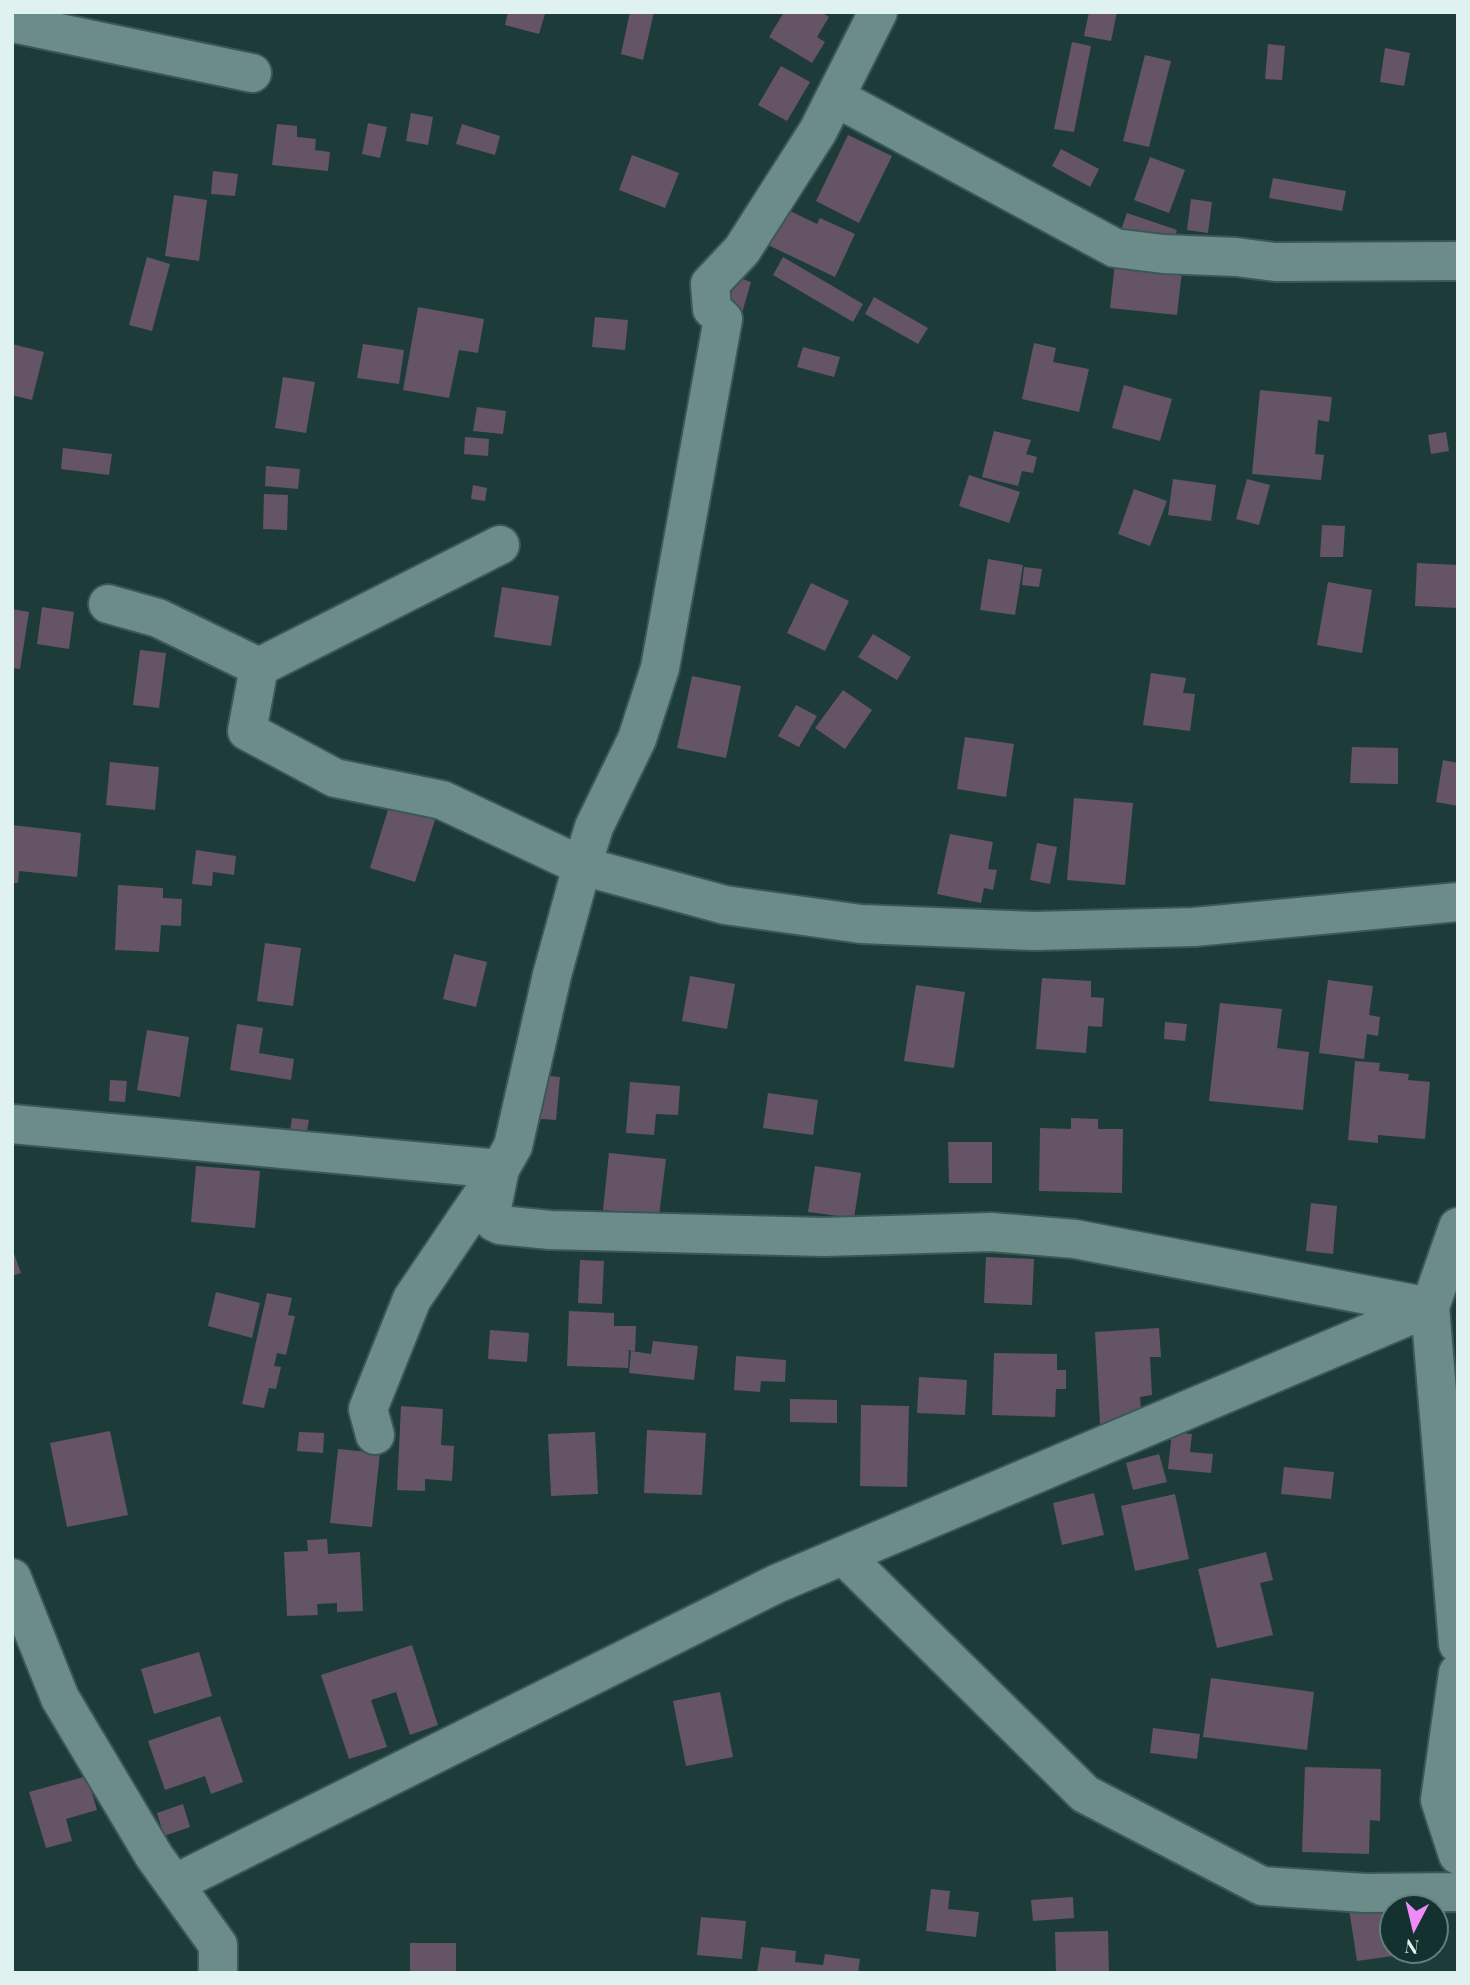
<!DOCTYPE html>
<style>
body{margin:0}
#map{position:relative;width:1470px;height:1985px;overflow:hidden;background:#1d3c39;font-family:"Playfair Display",serif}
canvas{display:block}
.frame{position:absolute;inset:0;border:14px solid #e0f2f0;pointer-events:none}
.north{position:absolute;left:1379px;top:1894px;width:70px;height:70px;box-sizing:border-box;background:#12312f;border:2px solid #647e7c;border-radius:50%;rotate:187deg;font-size:19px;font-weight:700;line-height:28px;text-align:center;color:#e0f2f0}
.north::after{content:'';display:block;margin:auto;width:24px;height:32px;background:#ef8bf6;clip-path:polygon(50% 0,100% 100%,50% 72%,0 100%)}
</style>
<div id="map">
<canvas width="1470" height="1985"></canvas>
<div class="frame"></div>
<div class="north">N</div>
</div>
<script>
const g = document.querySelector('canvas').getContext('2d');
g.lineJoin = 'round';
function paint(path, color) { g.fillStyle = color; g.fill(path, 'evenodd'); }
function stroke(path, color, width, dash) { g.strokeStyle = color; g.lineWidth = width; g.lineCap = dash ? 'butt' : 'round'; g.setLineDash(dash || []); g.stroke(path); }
const building = new Path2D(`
 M508,12L545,14L539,34L505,25Z
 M630,12H654L643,60L621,54Z
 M784,12H821L829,17L817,37L825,42L812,63L769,37Z
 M1089,12H1117L1111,41L1084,36Z
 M1072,42L1091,46L1074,132L1054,129Z
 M1268,44L1285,46L1282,80L1265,79Z
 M1385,48L1410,53L1404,86L1380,82Z
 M1145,55L1171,61L1149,147L1123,141Z
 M781,66L810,82L787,121L758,105Z
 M411,113L433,117L428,145L406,141Z
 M368,123L387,127L380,158L362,154Z
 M277,124L297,126V137L316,139L315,150L330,152L328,171L272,165Z
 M462,124L500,136L495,155L456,144Z
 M848,135L892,156L859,223L816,201Z
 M1061,149L1099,169L1090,187L1052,166Z
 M632,155L679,173L665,208L619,190Z
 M1150,157L1185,170L1169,213L1134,200Z
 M213,171L238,174L235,196L211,194Z
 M1273,178L1346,191L1342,211L1269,198Z
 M174,195L207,200L199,261L165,256Z
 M1191,199L1212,202L1208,233L1187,230Z
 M784,208L817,224L820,218L855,234L835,277L766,244Z
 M1127,213L1177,230L1171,250L1120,233Z
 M147,257L170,264L152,331L129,325Z
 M783,257L863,304L853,322L773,275Z
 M1115,263L1182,271L1177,315L1110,308Z
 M729,274L751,282L742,313L718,304Z
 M874,297L928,328L918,344L865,314Z
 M418,307L484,319L478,353L459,350L449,398L403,390Z
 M595,317L628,320L625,350L592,347Z
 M1034,343L1056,348L1053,362L1089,369L1079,412L1022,399Z
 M12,344L44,352L32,400L12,395Z
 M363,344L404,350L399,384L357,378Z
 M803,347L840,357L834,377L797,367Z
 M283,377L315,382L306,433L275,428Z
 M1124,385L1172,399L1160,441L1112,428Z
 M1260,390L1332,397L1329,422L1318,420L1315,454L1324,455L1321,480L1252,474Z
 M477,407L506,411L503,434L473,431Z
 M994,431L1031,440L1026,454L1037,457L1033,473L1022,471L1018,486L982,477Z
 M1446,432L1449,451L1431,454L1428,435Z
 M465,437L489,439L488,456L464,454Z
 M63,448L112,454L109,475L61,469Z
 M266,466L300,469L298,489L265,486Z
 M969,475L1020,492L1009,523L959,506Z
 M1173,479L1216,485L1211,521L1168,515Z
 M1247,479L1270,485L1259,525L1236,519Z
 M473,485L487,488L485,501L471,499Z
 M1134,489L1167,501L1150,546L1118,534Z
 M264,494L288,495L287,530L263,529Z
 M1322,525L1345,526L1343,557H1320Z
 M988,559L1023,565L1015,615L980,610Z
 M1417,563L1458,565V608L1415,606Z
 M1024,567L1042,569L1039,587L1022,585Z
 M1328,582L1372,590L1362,653L1317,645Z
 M811,583L849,601L825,651L787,633Z
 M502,587L559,596L551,646L494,637Z
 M42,607L74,612L69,649L37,644Z
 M12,609L29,612L20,669L12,668Z
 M873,634L911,657L897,680L858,657Z
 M140,650L166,653L159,708L133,705Z
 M1151,673L1186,678L1183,693L1195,694L1190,731L1143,725Z
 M692,676L741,686L726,758L677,748Z
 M843,690L872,710L845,749L815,728Z
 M796,705L817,716L799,747L778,736Z
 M965,737L1014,744L1006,797L957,789Z
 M1352,747L1398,748V784L1350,783Z
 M1443,760L1458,763V806L1436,802Z
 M110,762L159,767L155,810L106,805Z
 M1074,798L1133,803L1125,885L1067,880Z
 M391,800L437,814L415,882L370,868Z
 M12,825L81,833L77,877L19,871L18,883H12Z
 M950,834L993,842L988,869L997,870L993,890L984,888L981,903L937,894Z
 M1037,843L1057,847L1050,884L1030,880Z
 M196,850L236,856L234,875L213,872L212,886L192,884Z
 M118,885L163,888V898L182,899L181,926L161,925L159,952L115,950Z
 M265,943L301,948L293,1006L257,1001Z
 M454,954L487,962L476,1007L443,999Z
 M690,976L735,984L727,1029L682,1021Z
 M1042,978L1091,981V997L1104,998L1102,1027L1088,1026L1086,1053L1036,1049Z
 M1328,980L1373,986L1369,1015L1380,1017L1378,1036L1367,1034L1364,1059L1319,1053Z
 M916,985L965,992L954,1068L904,1061Z
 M1220,1003L1282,1009L1277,1048L1309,1052L1303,1110L1209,1101Z
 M1165,1022L1187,1024L1185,1041L1164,1039Z
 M237,1024L263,1028L259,1053L294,1059L291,1080L230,1070Z
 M147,1030L189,1037L180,1097L137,1090Z
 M1355,1061L1380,1063L1379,1071L1409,1074L1408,1080L1430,1082L1425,1139L1378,1135V1143L1348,1140Z
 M520,1073L560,1077L556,1120L515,1117Z
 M110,1080L127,1081L125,1102L109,1101Z
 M630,1082L680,1086L678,1115L656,1114L654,1135L626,1133Z
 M768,1093L818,1100L813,1135L763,1128Z
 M292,1118L309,1120L305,1141L289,1138Z
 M1071,1118L1098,1119V1129H1123L1122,1193L1039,1191L1040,1128L1071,1129Z
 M948,1142H992V1183H949Z
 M609,1153L666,1159L659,1216L603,1210Z
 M196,1166L260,1171L255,1228L191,1222Z
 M815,1166L861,1173L854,1218L808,1212Z
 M1311,1203L1337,1206L1333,1254L1306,1251Z
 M12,1248L21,1273L12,1276Z
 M986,1257L1034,1259L1032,1305L984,1303Z
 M580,1260L604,1261L602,1304L578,1303Z
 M216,1292L260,1303L252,1338L208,1326Z
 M267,1293L292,1298L288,1315L295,1316L286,1355L277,1353L274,1366L281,1367L276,1389L269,1388L264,1408L242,1404Z
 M569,1311L614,1313V1326H636L635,1351L625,1350L629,1351L628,1368L567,1366Z
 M1159,1328L1161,1357H1150L1152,1395L1140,1397L1142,1422L1100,1424L1095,1332Z
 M490,1330L529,1333L527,1362L488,1359Z
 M653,1341L698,1346L694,1380L629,1373L631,1351L651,1354Z
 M994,1353L1057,1354V1370H1066V1389H1056L1055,1417L992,1415Z
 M736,1356L786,1360L785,1382L761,1381L760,1392L734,1390Z
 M919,1377L967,1380L965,1415L917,1413Z
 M790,1399L837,1400V1423L790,1422Z
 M861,1405L909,1406L907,1487L860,1486Z
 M401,1406L443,1409L441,1445L454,1446L452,1481L425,1479V1491L397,1490Z
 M647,1430L706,1433L702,1495L644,1493Z
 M110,1431L128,1515L67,1527L50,1443Z
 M299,1432L324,1433L323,1453L297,1451Z
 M595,1432L598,1494L551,1496L548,1434Z
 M1172,1432L1192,1434L1190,1452L1213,1454L1211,1473L1168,1469Z
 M338,1449L380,1453L372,1527L330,1523Z
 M1159,1454L1167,1482L1133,1490L1126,1463Z
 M1284,1467L1334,1472L1331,1499L1281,1494Z
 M1094,1493L1104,1535L1062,1545L1053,1503Z
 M1175,1494L1189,1559L1135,1571L1121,1506Z
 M327,1539L328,1554L360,1552L363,1611L337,1612V1603L317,1604L318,1615L287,1616L284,1552L308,1551L307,1540Z
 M1266,1552L1273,1580L1260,1583L1273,1635L1217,1648L1198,1569Z
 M412,1645L438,1725L410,1735L396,1692L371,1700L387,1747L349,1759L321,1675Z
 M199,1652L212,1696L154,1714L141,1669Z
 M1211,1678L1314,1692L1307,1750L1203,1737Z
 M720,1692L733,1757L686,1766L673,1701Z
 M220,1716L243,1782L211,1794L205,1776L165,1790L148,1741Z
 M1153,1728L1200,1734L1197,1759L1150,1753Z
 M1305,1767L1381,1769L1380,1821L1370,1820L1369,1854L1302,1852Z
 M87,1776L97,1810L66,1819L72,1841L46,1848L29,1792Z
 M183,1804L190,1827L164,1836L157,1813Z
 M931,1889L950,1891L948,1909L979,1912L976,1937L926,1931Z
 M1073,1897L1074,1918L1033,1921L1031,1900Z
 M1393,1908V1950H1413L1414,1953L1357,1961L1349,1909Z
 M701,1917L746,1921L742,1959L697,1955Z
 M1108,1931L1109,1973H1056L1055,1932Z
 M410,1943H456V1973H410Z
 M761,1947L796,1951L795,1962L823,1965L825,1954L860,1959L858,1973H757Z`);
const minor = new Path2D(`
 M12,23L252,73
 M835,97L1115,248L1163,254L1236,257L1275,262L1458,261
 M500,545L259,667L247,731L335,778L442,800L582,866L725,905L861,924L1034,931L1194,927L1458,902
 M108,604L158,618L259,667
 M12,1124L500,1169L513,1146L552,975L582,866L594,827L637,739L660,668L723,319L712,309L710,284L742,250L818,131L878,12
 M1458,1227L1430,1307L1458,1644
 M844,1556L1085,1794L1262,1886L1365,1893L1458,1892
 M12,1578L60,1698L154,1856L218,1945V1973
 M1458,1673L1440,1800L1458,1855
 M174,1884L776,1584L1430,1307L1075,1239L991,1232L824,1237L550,1230L500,1225L494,1222L491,1212L500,1169L412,1299L368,1409L375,1435`);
paint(building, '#655366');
stroke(minor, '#3c5856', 42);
stroke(minor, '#6b8c89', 38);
</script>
